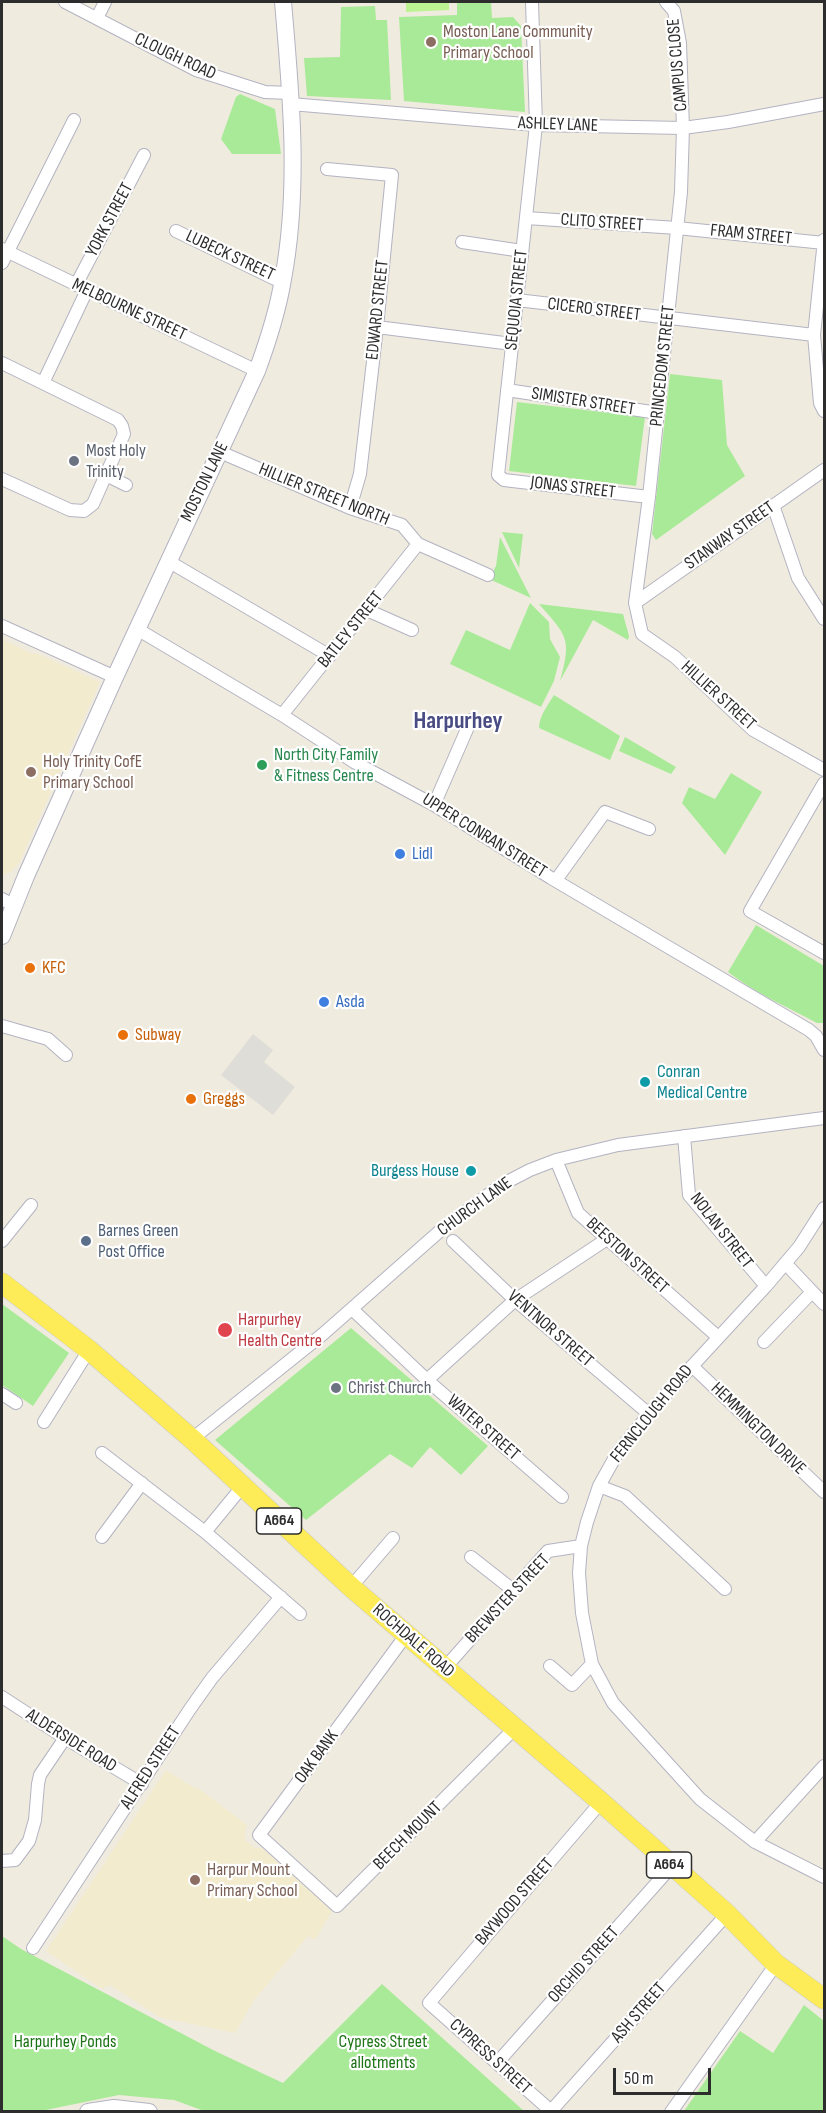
<!DOCTYPE html>
<style>
body{margin:0}
#map{position:relative;width:826px;height:2113px;overflow:hidden;background:#f0ebdf;font-family:"Sofia Sans Condensed",sans-serif}
canvas{display:block}
.frame{position:absolute;inset:0;border:3px solid #2d2d2d;pointer-events:none}
.scale{position:absolute;left:613px;top:2068px;width:98px;height:27px;box-sizing:border-box;border:3px solid #2d2d2d;border-top:0;padding-left:8px;font-size:18px;line-height:21px;white-space:nowrap;color:#2d2d2d;-webkit-text-stroke:4px #fff;paint-order:stroke}
</style>
<div id="map">
<canvas width="826" height="2113"></canvas>
<div class="frame"></div>
<div class="scale">50 m</div>
</div>
<script>
const g = document.querySelector('canvas').getContext('2d');
g.lineJoin = 'round';
function paint(path, color) { g.fillStyle = color; g.fill(path, 'evenodd'); }
function stroke(path, color, width, dash) { g.strokeStyle = color; g.lineWidth = width; g.lineCap = dash ? 'butt' : 'round'; g.setLineDash(dash || []); g.stroke(path); }
function label(font, color, halo, rows, align = 'center') {
  g.font = font + ' "Sofia Sans Condensed",sans-serif'; g.lineWidth = 4.5; g.setLineDash([]); g.textBaseline = 'middle'; g.strokeStyle = halo; g.fillStyle = color; for (const [text, x, y, turn = 0] of rows) {
    g.save(); g.translate(x, y); g.rotate((+turn || 0) * Math.PI / 180); g.textAlign = isNaN(turn) ? turn : align; if (halo) g.strokeText(text, 0, 0); g.fillText(text, 0, 0); g.restore();
  }
}
const education = new Path2D(`
 M2,639L33,654L36,653L100,682L20,861L12,871L2,875Z
 M166,1770L196,1789L197,1787L247,1825L245,1832V1840L255,1848H262L332,1911L315,1940L308,1936L254,2000L235,2033L159,2017L110,1985L102,1989L46,1951Z`);
const green = new Path2D(`
 M457,2H491L492,18L513,17L521,26L525,112L404,101L399,17L457,15Z
 M375,6L376,20H387L391,100L307,96L304,58L340,57L341,7Z
 M240,94L275,109L281,154H232L221,139L236,97Z
 M670,374L722,380L727,445L745,476L656,540L652,534Z
 M517,402L645,417L636,486L509,471Z
 M502,532L523,534L519,568Z
 M500,537L531,598L489,579L496,566Z
 M530,603L549,622L550,639L560,657L554,681L541,707L450,664L466,630L510,650Z
 M539,604L623,614L629,636L628,640L593,620L560,681C572,638 567,636 539,604Z
 M554,695L620,736L610,760L539,728C539,716 548,705 554,695Z
 M625,737L676,767L671,774L619,751Z
 M731,773L762,792L725,855L682,803L689,787L715,799Z
 M756,925L824,966V1023H817C787,1007 755,993 728,972Z
 M2,1304L69,1353L33,1406L2,1385Z
 M351,1328L488,1446L461,1475L430,1447L412,1468L390,1454L306,1520L215,1440Z
 M2,1936L21,1949L215,2051L283,2083L382,1984L524,2111L207,2112L174,2100L119,2095L41,2111H2Z
 M804,2005L824,2021V2111H684L740,2031L773,2053Z`);
const pitch = new Path2D(`
 M406,2H449V10L406,12Z`);
const plaza = new Path2D(`
 M253,1034L273,1050L264,1062L295,1087L273,1115L221,1075Z`);
const minor = new Path2D(`
 M65,2L196,70L265,92L290,93
 M532,2L536,125L498,475L504,480L649,497
 M666,2L674,11L680,43L683,128L681,192L649,497L635,603L642,634L675,657L753,730L824,770
 M97,18L105,2
 M291,104L536,125L683,128L728,122L824,104
 M327,169L392,175L377,327L360,474L350,508
 M526,218L677,228L824,243
 M176,231L275,279L283,280
 M824,240L814,335L820,403L824,411
 M462,242L522,251
 M2,249L257,371
 M2,263L74,120
 M76,285L144,155
 M517,300L814,335
 M377,327L512,344
 M2,363L118,420L122,426L124,434L93,504L84,511L70,510L2,479
 M43,383L87,290
 M507,390L658,413
 M220,452L350,508L402,525L418,544L488,575
 M106,475L126,485
 M773,505L798,578L824,619
 M168,561L330,656
 M635,603L824,470
 M367,610L412,630
 M2,626L115,677
 M137,629L282,715L354,762L434,805L551,878L809,1030L816,1036L824,1050
 M282,715L418,544
 M824,783L750,911L824,953
 M434,805L471,720
 M556,880L605,812L649,829
 M2,899L13,905
 M2,1026L48,1039L66,1055
 M684,1136L689,1195L766,1286
 M556,1160L578,1213L718,1337
 M824,1208L799,1247L766,1286L659,1402L618,1452L599,1486L587,1522L581,1546L579,1573L582,1613L592,1664L613,1703L700,1799L755,1842L824,1877
 M2,1241L31,1205
 M453,1241L515,1300L649,1414
 M785,1263L824,1304
 M352,1309L427,1380L562,1497
 M764,1342L812,1292
 M692,1366L824,1492
 M427,1380L515,1300L607,1239
 M2,1394L16,1403
 M44,1422L89,1350
 M192,1439L323,1334L441,1230L501,1185L530,1170L556,1160L618,1145L824,1118
 M102,1453L205,1532L300,1614
 M599,1486L625,1496L725,1589
 M205,1532L242,1487
 M102,1537L142,1483
 M471,1557L513,1590
 M351,1587L393,1538
 M406,1635L259,1835L337,1906L515,1728
 M550,1666L572,1685L592,1664
 M444,1669L548,1551L581,1546
 M2,1697L65,1738L142,1784
 M601,1802L429,2003L551,2111L727,1914
 M755,1842L824,1766
 M2,1861L15,1860L29,1841L35,1820L38,1784L40,1775L65,1738
 M33,1948L190,1709L212,1678L281,1597
 M497,2063L671,1867
 M671,2112L776,1964`);
const tertiary = new Path2D(`
 M2,936L26,876L115,677L257,371C268,341 278,310 283,279C300,188 291,93 283,2
 M88,2112L114,2108L149,2112`);
const primary = new Path2D(`
 M2,1283L89,1350L192,1439L351,1587L601,1802L727,1914L776,1964L824,1999`);
const markers = [
 [431,42,6,"#8d6e63"],
 [74,461,6,"#6b7280"],
 [262,765,6,"#2e9e5b"],
 [31,772,6,"#8d6e63"],
 [400,854,6,"#3f7fe0"],
 [30,968,6,"#e8710a"],
 [324,1002,6,"#3f7fe0"],
 [123,1035,6,"#e8710a"],
 [645,1082,6,"#0f9aa8"],
 [191,1099,6,"#e8710a"],
 [471,1171,6,"#0f9aa8"],
 [86,1241,6,"#5c6f8a"],
 [225,1330,8,"#e0444e"],
 [336,1388,6,"#6b7280"],
 [195,1880,6,"#8d6e63"]
];
const shields = [
 [279,1521,45],
 [669,1865,45]
];
const shieldNames = [
 ["A664",279,1521],
 ["A664",669,1865]
];
const educationNames = [
 ["Moston Lane Community",443,32],
 ["Primary School",443,53],
 ["Holy Trinity CofE",43,762],
 ["Primary School",43,783],
 ["Harpur Mount",207,1870],
 ["Primary School",207,1891]
];
const streetNames = [
 ["CLOUGH ROAD",175,57,25],
 ["CAMPUS CLOSE",678,65,-95],
 ["ASHLEY LANE",558,125,2],
 ["YORK STREET",110,220,-62],
 ["CLITO STREET",602,223,4],
 ["FRAM STREET",751,235,6],
 ["LUBECK STREET",230,256,25],
 ["SEQUOIA STREET",517,300,-84],
 ["MELBOURNE STREET",129,310,25],
 ["EDWARD STREET",378,310,-84],
 ["CICERO STREET",594,310,7],
 ["PRINCEDOM STREET",663,366,-84],
 ["SIMISTER STREET",583,402,9],
 ["MOSTON LANE",205,482,-64],
 ["JONAS STREET",573,488,7],
 ["HILLIER STREET NORTH",324,495,22],
 ["STANWAY STREET",730,536,-35],
 ["BATLEY STREET",351,630,-51],
 ["HILLIER STREET",718,696,42],
 ["UPPER CONRAN STREET",484,836,32],
 ["CHURCH LANE",475,1207,-36],
 ["NOLAN STREET",721,1231,52],
 ["BEESTON STREET",627,1256,42],
 ["VENTNOR STREET",550,1329,41],
 ["FERNCLOUGH ROAD",652,1414,-51],
 ["WATER STREET",483,1428,41],
 ["HEMMINGTON DRIVE",758,1429,44],
 ["BREWSTER STREET",508,1599,-47],
 ["ROCHDALE ROAD",413,1641,41],
 ["ALDERSIDE ROAD",71,1741,32],
 ["OAK BANK",317,1757,-54],
 ["ALFRED STREET",151,1768,-57],
 ["BEECH MOUNT",408,1836,-45],
 ["BAYWOOD STREET",515,1902,-49],
 ["ORCHID STREET",584,1965,-48],
 ["ASH STREET",639,2013,-49],
 ["CYPRESS STREET",490,2057,42]
];
const worshipNames = [
 ["Most Holy",86,451],
 ["Trinity",86,472],
 ["Christ Church",348,1388]
];
const leisureNames = [
 ["North City Family",274,755],
 ["& Fitness Centre",274,776]
];
const shopNames = [
 ["Lidl",412,854],
 ["Asda",336,1002]
];
const foodNames = [
 ["KFC",42,968],
 ["Subway",135,1035],
 ["Greggs",203,1099]
];
const cultureNames = [
 ["Conran",657,1072],
 ["Medical Centre",657,1093],
 ["Burgess House",459,1171,"right"]
];
const serviceNames = [
 ["Barnes Green",98,1231],
 ["Post Office",98,1252]
];
const healthNames = [
 ["Harpurhey",238,1320],
 ["Health Centre",238,1341]
];
const parkNames = [
 ["Harpurhey Ponds",65,2042],
 ["Cypress Street",383,2042],
 ["allotments",383,2063]
];
const districtNames = [
 ["Harpurhey",458,722]
];
paint(education, '#f2ebce');
paint(green, '#a9ea98');
paint(pitch, '#bdf293');
paint(plaza, '#dfddd7');
stroke(minor, '#b3b3c2', 14);
stroke(tertiary, '#b3b3c2', 18);
stroke(primary, '#cdcdcd', 21);
stroke(minor, '#fff', 12);
stroke(tertiary, '#fff', 16);
stroke(primary, '#fdec57', 20);
for (const [x, y, r, color] of markers) { const dot = new Path2D(); dot.arc(x, y, r, 0, 2 * Math.PI); g.fillStyle = color; g.fill(dot); stroke(dot, '#fff', 2); }
for (const [x, y, w] of shields) { const box = new Path2D(); box.roundRect(x - w / 2, y - 13, w, 26, 4.5); g.fillStyle = '#fff'; g.fill(box); stroke(box, '#2d2d2d', 1.5); }
label('bold 16px', '#2d2d2d', null, shieldNames);
label('18px', '#785e54', '#fff', educationNames, 'left');
label('18px', '#2d2d2d', '#fff', streetNames);
label('18px', '#5b616d', '#fff', worshipNames, 'left');
label('18px', '#27864d', '#fff', leisureNames, 'left');
label('18px', '#366cbe', '#fff', shopNames, 'left');
label('18px', '#c56008', '#fff', foodNames, 'left');
label('18px', '#0d838f', '#fff', cultureNames, 'left');
label('18px', '#4e5e75', '#fff', serviceNames, 'left');
label('18px', '#be3a42', '#fff', healthNames, 'left');
label('18px', '#1c7315', '#fff', parkNames);
label('bold 24px', '#494b83', '#fff', districtNames);
</script>
